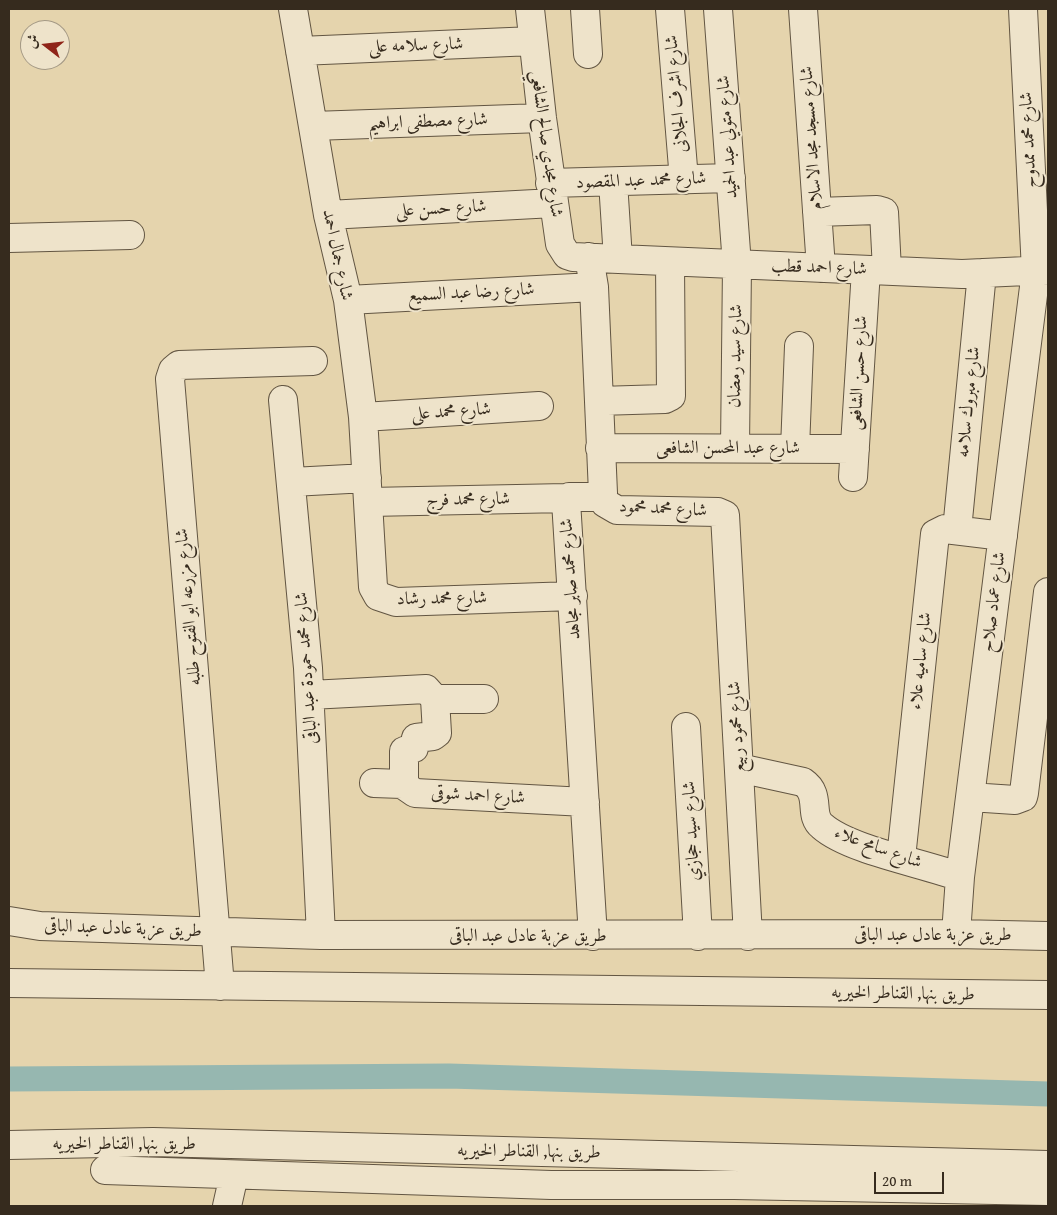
<!DOCTYPE html>
<meta charset="utf-8">
<style>
body{margin:0}
#map{position:relative;width:1057px;height:1215px;overflow:hidden;background:#e5d4ad;font-family:"Gentium Book Plus",Amiri,serif}
canvas{display:block}
.frame{position:absolute;inset:0;border:10px solid #362b1e;pointer-events:none}
.north{position:absolute;left:20px;top:20px;width:50px;height:50px;box-sizing:border-box;background:#eee3ca;border:1px solid #a49985;border-radius:50%;rotate:286deg;font-size:14px;font-weight:700;line-height:20px;text-align:center;color:#362b1e}
.north::after{content:'';display:block;margin:auto;width:18px;height:22px;background:#8f2418;clip-path:polygon(50% 0,100% 100%,50% 72%,0 100%)}
.scale{position:absolute;left:874px;top:1172px;width:70px;height:22px;box-sizing:border-box;border:2px solid #362b1e;border-top:0;padding-left:6px;font-size:15px;line-height:18px;white-space:nowrap;color:#362b1e;-webkit-text-stroke:4px #eee3ca;paint-order:stroke}
</style>
<div id="map">
<canvas width="1057" height="1215"></canvas>
<div class="frame"></div>
<div class="north">ش</div>
<div class="scale">20 m</div>
</div>
<script>
const g = document.querySelector('canvas').getContext('2d');
g.lineJoin = 'round';
function stroke(path, color, width, dash) { g.strokeStyle = color; g.lineWidth = width; g.lineCap = dash ? 'butt' : 'round'; g.setLineDash(dash || []); g.stroke(path); }
function label(font, color, halo, rows, align = 'center') {
  g.font = font + ' "Gentium Book Plus",Amiri,serif'; g.lineWidth = 4; g.setLineDash([]); g.textBaseline = 'middle'; g.strokeStyle = halo; g.fillStyle = color; for (const [text, x, y, turn = 0] of rows) {
    g.save(); g.translate(x, y); g.rotate((+turn || 0) * Math.PI / 180); g.textAlign = isNaN(turn) ? turn : align; if (halo) g.strokeText(text, 0, 0); g.fillText(text, 0, 0); g.restore();
  }
}
const canal = new Path2D(`
 M9,1079L449,1076L1048,1094`);
const minor = new Path2D(`
 M293,9L328,215L348,300L363,417L373,587L378,596L396,602L573,596
 M530,9L542,118L560,244L567,255L573,257L962,274L1048,270
 M585,9L588,54
 M670,9L684,180
 M718,9L737,265L735,447
 M803,9L821,268
 M300,51L533,41
 M313,126L542,118
 M613,182L618,259
 M550,183L731,178
 M817,212L877,210L884,212L887,270
 M328,215L554,203
 M9,238L130,235
 M589,257L594,287L603,493L596,497H569L566,501L593,936
 M348,300L594,287
 M283,400L308,668L321,935
 M599,401L665,399L671,396L670,262
 M363,417L539,406
 M600,448L855,449
 M795,449L799,346
 M853,477L866,270
 M292,482L367,478
 M601,496L605,503L617,510L718,512L725,515L748,936
 M369,502L566,498
 M957,530L982,273
 M310,695L426,689L435,699
 M686,727L698,936
 M739,768L803,782C822,795 808,815 822,826C849,850 923,863 960,877
 M374,783L402,784L415,793L585,802
 M404,784V751L414,748L416,738L433,736L437,733L435,699H484
 M970,797L1015,800L1023,797L1024,793L1048,592
 M901,858L935,534L945,529L1003,536
 M9,921L40,926L321,935L956,934L1048,936
 M956,934L960,877L1036,271L1023,9
 M9,983L1048,995
 M220,986L170,379L173,370L179,365L313,361
 M9,1145L153,1142L1048,1165
 M105,1170L551,1185H734L1048,1191
 M227,1206L234,1175`);
const streetNames = [
 ["شارع سلامه على",416,46,-2],
 ["شارع اشرف الجلانى",677,94,-95],
 ["شارع مصطفى ابراهيم",428,122,-2],
 ["شارع متولي عبد الحميد",728,137,-94],
 ["شارع مسجد مجد الاسلام",812,138,-94],
 ["شارع محمد ممدوح",1029,140,-93],
 ["شارع مجدي صالح الشافعي",546,144,82],
 ["شارع محمد عبد المقصود",641,181,-2],
 ["شارع حسن على",441,209,-3],
 ["شارع جمال احمد",337,255,78],
 ["شارع احمد قطب",819,268,2],
 ["شارع رضا عبد السميع",471,293,-3],
 ["شارع سيد رمضان",736,356,-89],
 ["شارع حسن الشافعى",859,373,-87],
 ["شارع مبروك سلامه",969,402,-84],
 ["شارع محمد على",451,412,-4],
 ["شارع عبد المحسن الشافعى",728,448],
 ["شارع محمد فرج",468,500,-1],
 ["شارع محمد محمود",663,509,3],
 ["شارع محمد صابر مجاهد",571,579,-94],
 ["شارع محمد رشاد",442,599,-1],
 ["شارع عماد صلاح",994,602,-83],
 ["شارع مزرعه ابو الفتوح طلبه",189,607,-95],
 ["شارع ساميه علاء",921,661,-84],
 ["شارع محمد حمودة عبد الباقى",307,668,-94],
 ["شارع محمود ربيع",737,727,-93],
 ["شارع احمد شوقى",478,796,3],
 ["شارع سيد حجازي",692,831,-93],
 ["شارع سامح علاء",878,848,20],
 ["طريق عزبة عادل عبد الباقى",123,929,2],
 ["طريق عزبة عادل عبد الباقى",933,935],
 ["طريق عزبة عادل عبد الباقى",528,936],
 ["طريق بنها, القناطر الخيريه",903,994,1],
 ["طريق بنها, القناطر الخيريه",124,1144],
 ["طريق بنها, القناطر الخيريه",529,1152,1]
];
stroke(canal, '#96b7b0', 25);
stroke(minor, '#625542', 30);
stroke(minor, '#eee3ca', 28);
label('18px', '#362b1e', '#eee3ca', streetNames);
</script>
